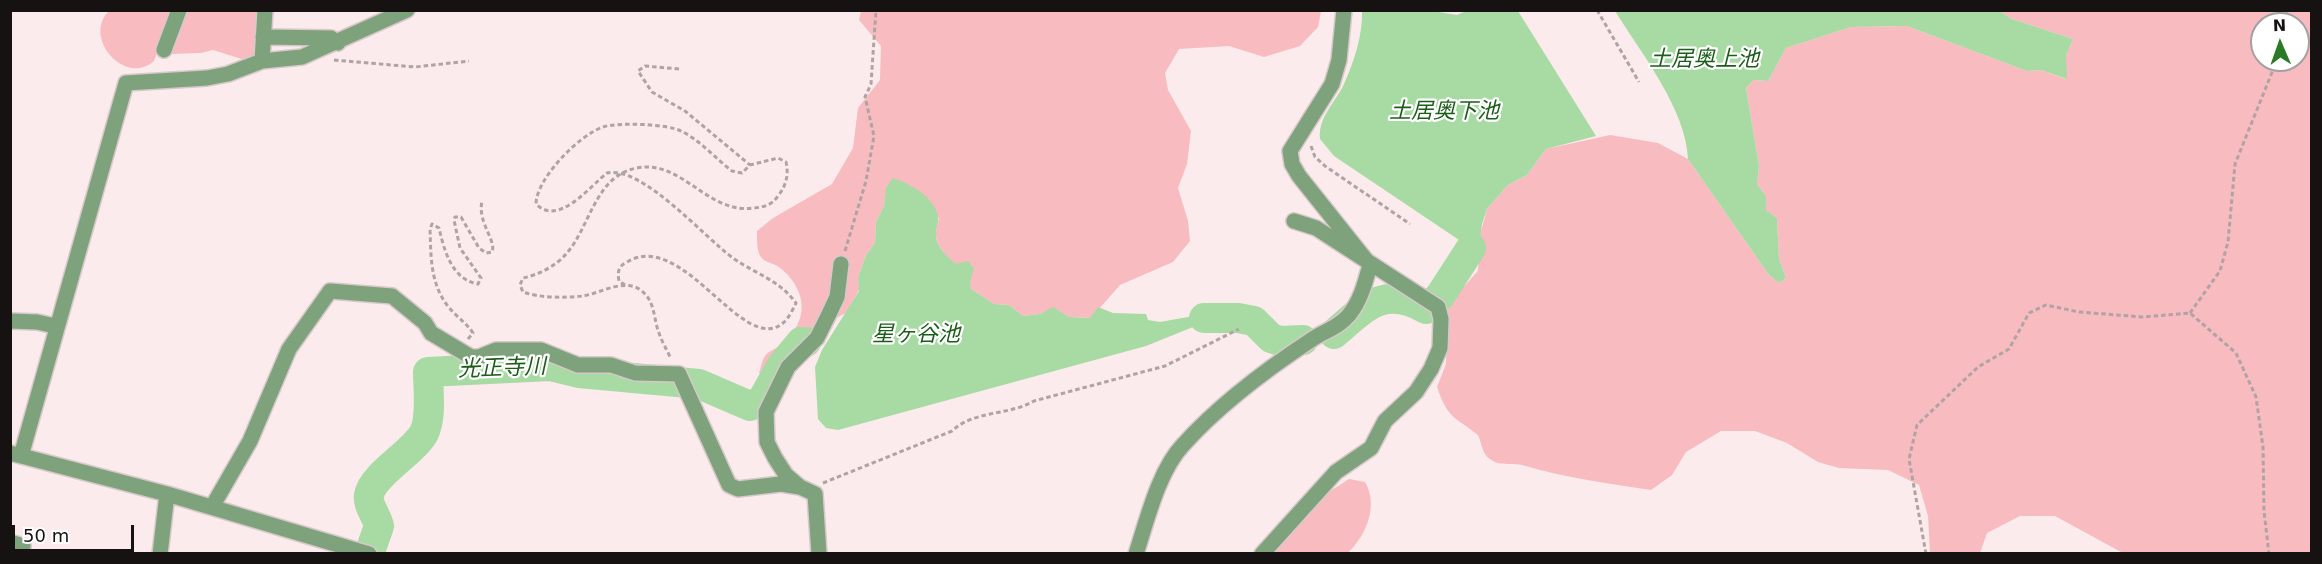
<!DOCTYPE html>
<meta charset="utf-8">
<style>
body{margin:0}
#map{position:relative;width:2322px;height:564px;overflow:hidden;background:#fbebec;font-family:"DejaVu Sans",sans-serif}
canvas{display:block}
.frame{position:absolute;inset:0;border:12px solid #171212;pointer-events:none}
.north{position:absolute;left:2250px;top:12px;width:60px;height:60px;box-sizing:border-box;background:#fff;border:2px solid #a2a0a0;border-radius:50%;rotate:358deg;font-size:16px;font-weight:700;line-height:24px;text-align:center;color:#171212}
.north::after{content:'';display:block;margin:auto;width:21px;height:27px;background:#297b25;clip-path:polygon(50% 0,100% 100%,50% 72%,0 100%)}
.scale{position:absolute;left:12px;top:525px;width:122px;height:27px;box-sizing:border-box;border:3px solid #171212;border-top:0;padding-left:8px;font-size:18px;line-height:21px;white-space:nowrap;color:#171212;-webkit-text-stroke:4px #fff;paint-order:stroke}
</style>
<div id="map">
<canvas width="2322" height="564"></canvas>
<div class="frame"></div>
<div class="north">N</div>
<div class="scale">50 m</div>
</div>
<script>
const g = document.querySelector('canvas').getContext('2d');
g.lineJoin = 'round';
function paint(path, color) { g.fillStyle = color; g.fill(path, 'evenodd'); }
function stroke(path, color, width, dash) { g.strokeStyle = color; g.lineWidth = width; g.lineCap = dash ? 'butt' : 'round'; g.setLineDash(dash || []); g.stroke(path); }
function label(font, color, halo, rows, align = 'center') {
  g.font = font + ' "DejaVu Sans","Noto Sans JP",sans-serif'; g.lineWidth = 4.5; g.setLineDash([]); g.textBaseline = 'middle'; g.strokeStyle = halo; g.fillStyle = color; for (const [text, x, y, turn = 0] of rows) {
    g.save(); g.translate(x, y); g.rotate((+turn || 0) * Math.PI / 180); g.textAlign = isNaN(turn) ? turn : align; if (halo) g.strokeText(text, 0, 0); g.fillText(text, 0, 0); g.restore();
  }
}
const green = new Path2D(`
 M109,11H174L154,61C125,87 82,37 109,11Z
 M182,11H262L259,58L245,60L213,50L201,53L169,54Z
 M861,11H1321L1318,27L1300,46L1264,57L1229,46L1179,49L1165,73L1168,90L1191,131L1187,164L1178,188L1188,221L1190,241L1173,262L1120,285L1091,318L1069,317L1053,308L1040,314L1023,316L1009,305L994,304L971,289C968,267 940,259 936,237C935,232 938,223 939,218L887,188L884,206L876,222L875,243L866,255L858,278L859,290L846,313L816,328L797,341L770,379L759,373C761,368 762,360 765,356C768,351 776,349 780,345C806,325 809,298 787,274C769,254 756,272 757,231L773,218L832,184L853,148L858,108L880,80L881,46L859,20Z
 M1999,11H2311V553H2123L2055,516H2020L1987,533L1980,553H1930L1928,516L1919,485L1888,470L1839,468L1818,462L1787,443L1755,431H1721L1686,452L1672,475L1651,490C1606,483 1566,478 1522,465C1511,462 1500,467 1490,459C1482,454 1482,444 1478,435C1454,416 1448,419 1437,387L1446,364L1447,305L1478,271L1480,235L1487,209L1508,185L1527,175L1546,149L1610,135L1658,143L1688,159L1769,275L1779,283L1786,278L1779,259L1777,218L1766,210V196L1757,184L1759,166L1746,88L1754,80L1768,81L1786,48L1851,27L1907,26L2027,71L2041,70L2066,79V56L2073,39L2012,19ZM2262,24H2298V60H2262Z
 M1349,479L1365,482C1379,506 1366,535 1348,553L1271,554L1321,497Z`);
const water = new Path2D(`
 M1432,11L1457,15L1466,11H1518L1596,136L1546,149L1527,175L1508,185L1487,209L1482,224L1479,248H1471L1334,156L1320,139C1318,117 1335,103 1344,84C1354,62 1363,34 1362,11Z
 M1615,11H1999L2012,19L2073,39L2066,56L2067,79L2041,70L2027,71L1907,26L1851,27L1786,48L1768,81L1754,80L1746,88L1759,166L1757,184L1766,196V210L1777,218L1779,259L1786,278L1779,283L1769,275L1688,159C1686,109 1641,53 1615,11Z
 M893,178C911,184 934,197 938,216C939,222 936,228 936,234C935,246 948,257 956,264L968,261L974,269L970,281L971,289L994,304L1009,305L1023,316L1040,314L1053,307L1069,317L1090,318L1098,307L1113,313L1146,314L1148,320L1160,322L1199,315L1204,318L1203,323L1146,346L838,430L826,428L818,419L815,367L822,350L859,291L858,278L866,255L875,243L876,222L884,206L886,188Z`);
const river = new Path2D(`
 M1204,318H1238L1254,321L1271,338L1280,341L1303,340
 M1334,334C1365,307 1384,285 1426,309L1440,296L1471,248
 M372,546L379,526C377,516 367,505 369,495C373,474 412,454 424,433C432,417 428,390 428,372L550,366L579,373L699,384L750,406L761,402L782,365L801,342H806`);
const path = new Path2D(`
 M1597,10L1639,82
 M2285,24L2287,10
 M334,60L415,67L469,61
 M679,69L645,66L638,71L652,92L685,111L750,165
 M1311,146L1315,157L1325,166L1410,224
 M845,251L866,181L874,136L865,97L871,84L876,10
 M625,285L619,281C617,271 619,266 627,262C683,228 743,357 783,323C789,318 793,309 796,303C778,279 757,275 733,258C705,238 642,165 607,173C590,186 559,227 536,204C536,179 579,135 603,127C617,122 668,124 681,131C700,140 716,159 732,171L742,173L750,165L778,158L786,162C789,175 786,186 778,196C772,205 764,207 754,208C708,215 682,159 637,168C595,175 590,228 566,254C556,266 538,275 523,278L520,285L523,292C540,298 564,298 583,296C602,293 628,275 645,294C655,304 654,321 659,333C662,342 667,350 671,359
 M2190,313L2220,271L2228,242L2235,164L2277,60
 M468,339L473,333C466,322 455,316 447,305C430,282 431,256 430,229L432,224L439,228C444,250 452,280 478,284L481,278L460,248L454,220L455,217H461L479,248L486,253L492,252C497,241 477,222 482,201
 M823,483L952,431C974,410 1008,416 1034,401L1165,366L1239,329
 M1926,554L1909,459L1917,425L1978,367L2009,349L2029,313L2046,305L2079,312L2143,317L2190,313L2236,353L2256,397L2263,447L2264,511L2269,554`);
const minor = new Path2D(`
 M263,37L331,38L338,43
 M164,50L179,10
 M262,61L265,10
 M10,321L37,322L55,326
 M10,453L167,494L369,554
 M21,456L126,83L207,78L228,74L262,61L302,57L407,10
 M212,507L250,441L289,349L330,291L392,296L425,323L431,333L471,357H479L496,350H541L578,365H611L635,373L679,374L729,485L738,489L781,484L800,487
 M10,542L23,546
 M160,554L167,494
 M819,554L815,494L800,487L786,475L775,458L767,442L766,412L788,367L817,338L829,314L837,297L841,264
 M1136,554C1147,520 1159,470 1183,445C1218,406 1267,369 1311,340C1324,331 1338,328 1349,315C1361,300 1365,283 1370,265L1299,176L1292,164L1290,151L1332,84L1339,60L1344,10
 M1262,554L1336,472L1371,448L1385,421L1416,392L1431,369L1440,348L1441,319L1438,307L1316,228L1294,221`);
const waterNames = [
 ["土居奥上池",1704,60],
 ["土居奥下池",1444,112],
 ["星ヶ谷池",916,335],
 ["光正寺川",502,369,-2]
];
paint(green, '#f8bbc0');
paint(water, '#a8daa3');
stroke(river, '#a8daa3', 30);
stroke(minor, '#d7c8c9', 18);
stroke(path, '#afa3a4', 3, [4.5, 3]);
stroke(minor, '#7ea27b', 15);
label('italic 22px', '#1c5e19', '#fff', waterNames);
</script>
